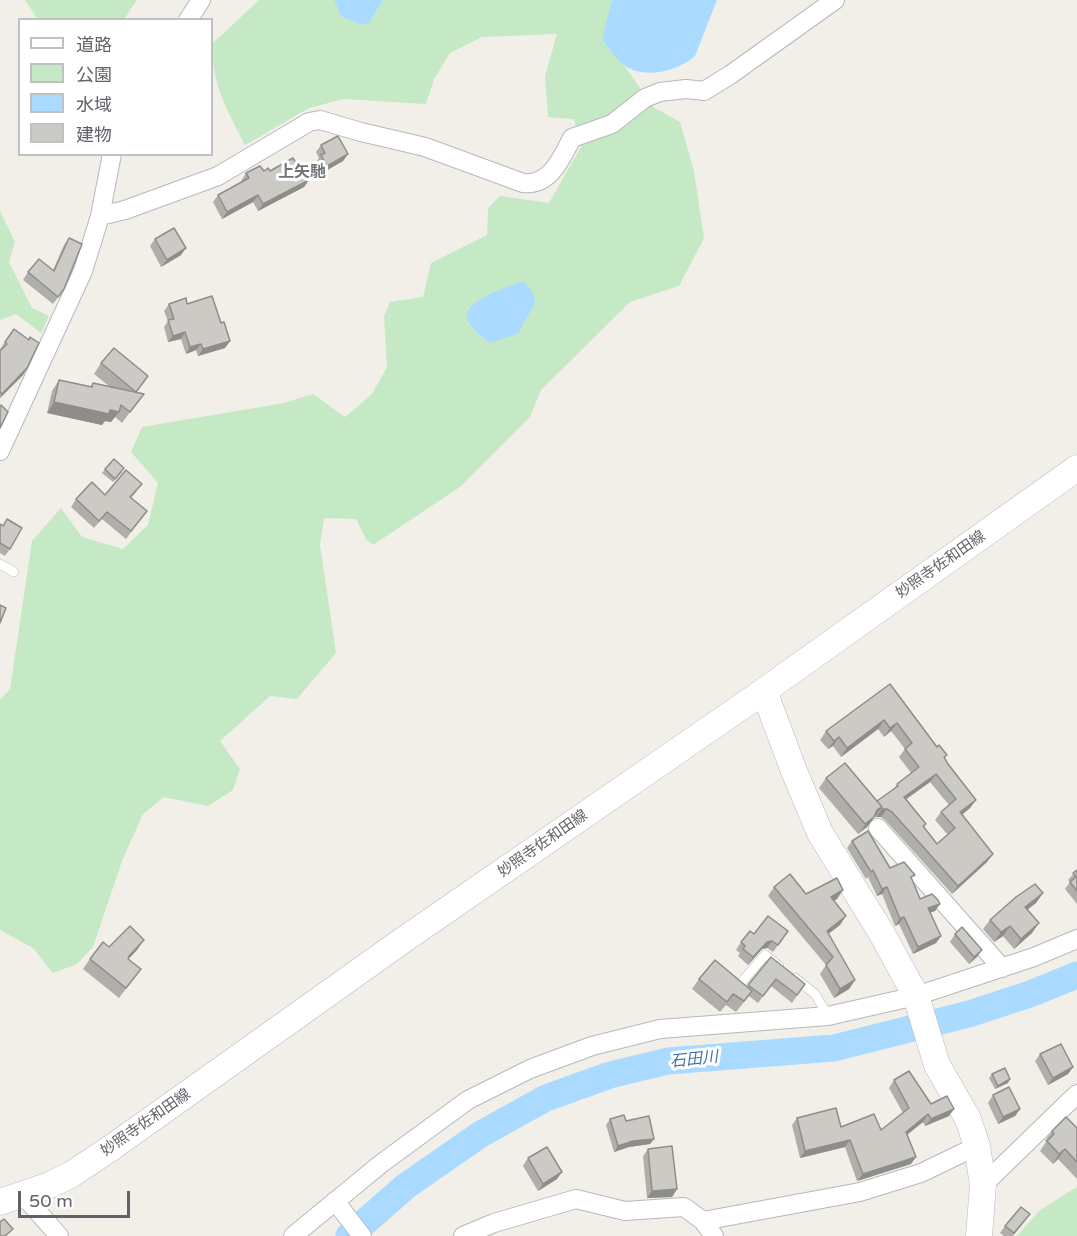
<!DOCTYPE html>
<meta charset="utf-8">
<style>
body{margin:0}
#map{position:relative;width:1077px;height:1236px;overflow:hidden;background:#f1efe8;font-family:"Varela Round","Noto Sans JP",sans-serif}
canvas{display:block}
.legend{position:absolute;left:18px;top:18px;width:195px;height:138px;box-sizing:border-box;background:#fff;border:2px solid #bfc1c3;margin:0;padding:8px 10px;list-style:none;font-size:18px;color:#5f6368}
.legend li{display:flex;align-items:center;gap:12px;height:30px}
.legend b{width:30px;border:2px solid #bfc1c3}
.scale{position:absolute;left:18px;top:1191px;width:112px;height:27px;box-sizing:border-box;border:3px solid #5f6368;border-top:0;padding-left:8px;font-size:18px;line-height:21px;white-space:nowrap;color:#5f6368;-webkit-text-stroke:4px #fff;paint-order:stroke}
</style>
<div id="map">
<canvas width="1077" height="1236"></canvas>
<ul class="legend">
<li><b style="height:8px;background:#fff"></b>道路</li>
<li><b style="height:16px;background:#c5e8c5"></b>公園</li>
<li><b style="height:16px;background:#aadaff"></b>水域</li>
<li><b style="height:16px;background:#cccac5"></b>建物</li>
</ul>
<div class="scale">50 m</div>
</div>
<script>
const g = document.querySelector('canvas').getContext('2d');
g.lineJoin = 'round';
function paint(path, color) { g.fillStyle = color; g.fill(path, 'evenodd'); }
function stroke(path, color, width, dash) { g.strokeStyle = color; g.lineWidth = width; g.lineCap = dash ? 'butt' : 'round'; g.setLineDash(dash || []); g.stroke(path); }
function label(font, color, halo, rows, align = 'center') {
  g.font = font + ' "Varela Round","Noto Sans JP",sans-serif'; g.lineWidth = 6; g.setLineDash([]); g.textBaseline = 'middle'; g.strokeStyle = halo; g.fillStyle = color; for (const [text, x, y, turn = 0] of rows) {
    g.save(); g.translate(x, y); g.rotate((+turn || 0) * Math.PI / 180); g.textAlign = isNaN(turn) ? turn : align; if (halo) g.strokeText(text, 0, 0); g.fillText(text, 0, 0); g.restore();
  }
}
const green = new Path2D(`
 M25,0H137L124,19L38,20Z
 M259,0H334L341,16L370,22L383,0H612L609,16L608,48L624,65L653,107L680,122L694,171L704,238L679,286L630,302L541,390L530,417L460,487L373,545L366,539L356,519L324,518L320,545L336,653L297,699L270,696L220,741L240,769L233,790L208,806L164,797L143,814L122,861L93,947L77,964L53,973L33,948L0,930V700L10,689L32,541L61,508L82,537L123,549L148,525L158,483L131,452L142,427L284,403L313,394L345,417L372,394L387,367L384,316L390,302L423,297L431,263L487,235L488,208L500,196L549,203L581,147L574,119L548,117L545,76L557,34L482,37L450,53L434,79L426,104L344,99L309,108L245,145C228,111 210,83 213,43ZM532,291L536,301L518,333L489,343L472,328L467,318Z
 M0,211L15,242L9,262L32,308L49,316L41,333L16,314L0,320Z
 M1077,1187V1236H1017L1040,1210Z`);
const water = new Path2D(`
 M334,0H383L370,22L362,25L341,16Z
 M612,0H717L695,56C678,71 644,80 624,65C615,58 608,47 602,39Z
 M523,281L532,291L536,301L518,334L489,343C482,336 469,328 467,318C463,300 509,287 523,281Z`);
const river = new Path2D(`
 M349,1236L406,1186L481,1134L546,1098L610,1075L668,1061L834,1048L969,1014L1030,994L1077,975`);
const lane = new Path2D(`
 M0,564L14,572
 M795,978L815,994L828,1016
 M739,985L765,955L779,966`);
const street = new Path2D(`
 M188,20L201,0
 M100,216L125,210L218,176L309,122L320,120L361,132L425,147L523,183C550,186 561,159 572,138L612,124L645,98L660,92L686,89L704,91L730,75L835,0
 M0,451L83,271L100,216L112,154
 M878,828L1002,968
 M983,1185L1077,1094
 M23,1195L59,1236
 M335,1201L362,1236
 M703,1221L860,1192L921,1173L977,1146
 M293,1236L382,1163L468,1100L530,1069L592,1046L660,1029L828,1016L916,996L1034,957L1077,939
 M463,1236L494,1223L576,1199L625,1211L684,1207L703,1221L714,1236`);
const secondary = new Path2D(`
 M764,691L794,771L820,833L881,932L916,996L937,1065L968,1119L977,1146L983,1185L979,1236
 M0,1202L50,1185L72,1174L111,1148L399,943L754,698L1077,468`);
const wall = new Path2D(`
 M321,145L348,154L343,161L322,173L316,162L319,158L316,152Z
 M296,163L309,180L304,187L258,211L253,202L222,219L213,202L218,195L242,182L241,181L246,173L270,171Z
 M69,238L64,289L53,304L23,280L28,272L53,270L64,245Z
 M155,239L181,255L161,267L150,246Z
 M169,304H187L221,323L230,341L225,348L198,356L196,350L186,354L181,339L168,342L164,327L168,321L164,311Z
 M14,329L29,340L27,368L23,375L0,398V351L1,350L0,349Z
 M101,363L137,392L136,404L122,423L115,417L111,422L105,421L102,425L47,413L52,391L59,380L90,387L93,383L110,387L94,374Z
 M105,469L122,472L113,482L102,473Z
 M137,491L131,498L147,511L126,539L102,519L94,528L71,507L76,499L105,495Z
 M7,519L10,549L5,556L0,553V524L3,525Z
 M890,684L937,747L947,755L945,758L948,764L976,800L970,808L962,815L993,854L987,862L952,894L886,821L881,817H875L873,818L867,827L858,834L819,788L826,778L877,801L894,789L897,784L911,773L899,757L905,749L891,731L884,737L878,729L841,757L833,746L828,749L820,740L826,731ZM930,782L949,805L941,812L935,820L948,835L937,844L924,827L926,824L906,799Z
 M852,841L890,868L912,879L920,899L940,904L935,911L930,913L941,936L936,943L913,954L899,924L895,926L882,894L877,896L868,877L866,879L847,848Z
 M1077,870V904L1065,889L1070,882L1068,880Z
 M774,887L806,894L837,899L834,901L840,925L828,934L855,980L849,989L834,998L820,974L826,965L768,896Z
 M1043,893L1036,903L1027,909L1032,933L1014,949L1003,936L994,942L983,929L990,920Z
 M788,931L773,952L767,948L762,949L748,965L738,956L740,953L736,950L741,942L754,934Z
 M955,934L977,957L969,964L950,942Z
 M109,947L137,950L128,959L141,969L119,998L83,969L90,959Z
 M771,957L805,984L792,1003L771,986L758,1003L749,996L736,1012L726,1005L720,1012L692,989L699,979L747,987Z
 M1040,1054L1073,1067L1068,1074L1048,1085L1035,1061Z
 M992,1074L1008,1083L995,1089L989,1078Z
 M894,1080L949,1116L925,1126L923,1122L907,1135L911,1164L857,1181L845,1147L800,1158L792,1125L797,1118L841,1127L881,1130L903,1113L889,1088Z
 M993,1095L1020,1109L1015,1116L998,1124L988,1103Z
 M610,1119L626,1121L654,1139L650,1144L629,1147L614,1152L606,1125Z
 M1077,1128V1179L1058,1159L1053,1164L1040,1151L1046,1142L1045,1141L1052,1131Z
 M648,1149L677,1189L672,1197L647,1198L643,1156Z
 M528,1158L557,1179L538,1191L523,1166Z
 M1025,1221L1013,1236H1004L1000,1233L1005,1226Z`);
const shadedWall = new Path2D(`
 M348,154L343,161L322,173L327,166Z
 M309,180L304,187L258,211L263,204Z
 M258,195L253,202L222,219L227,212Z
 M186,248L181,255L161,267L167,260Z
 M185,332L181,339L168,342L173,336Z
 M230,341L225,348L198,356L203,349Z
 M201,344L196,350L186,354L190,347Z
 M27,368L23,375L0,398L2,394Z
 M54,402L110,410L119,412L111,422L105,421L102,425L47,413Z
 M884,720L878,729L841,757L847,748Z
 M897,723L891,731L884,737L890,728Z
 M839,737L833,746L828,749L834,741Z
 M936,774L930,782L898,805L904,797Z
 M976,800L970,808L954,821L960,812Z
 M882,807L867,827L858,834L877,810Z
 M882,809H887L881,817H876Z
 M993,854L987,862L952,894L958,886Z
 M887,887L882,894L877,896L882,889Z
 M843,890L837,899L824,906L831,897Z
 M1043,893L1036,903L1018,917L1025,907Z
 M940,904L935,911L923,915L928,908Z
 M846,916L840,925L820,940L827,931Z
 M904,917L899,924L895,926L900,919Z
 M1039,923L1032,933L1014,949L1021,939Z
 M1010,926L1003,936L994,942L1001,932Z
 M941,936L936,943L913,954L918,947Z
 M144,940L137,950L122,966L129,956Z
 M772,941L767,948L762,949L748,965L753,957L767,942Z
 M982,950L977,957L969,964L974,957Z
 M855,980L849,989L834,998L840,989Z
 M1073,1067L1068,1074L1048,1085L1053,1078Z
 M1010,1079L1008,1083L995,1089L998,1086Z
 M954,1109L949,1116L925,1126L931,1119Z
 M1020,1109L1015,1116L998,1124L1003,1117Z
 M928,1114L923,1122L900,1140L906,1132Z
 M654,1139L650,1144L629,1147L614,1152L618,1146L633,1141Z
 M850,1140L845,1147L800,1158L805,1151Z
 M1065,1149L1058,1159L1053,1164L1059,1154Z
 M916,1157L911,1164L857,1181L863,1174Z
 M562,1172L557,1179L538,1191L543,1184Z
 M677,1189L672,1197L647,1198L652,1191Z`);
const building = new Path2D(`
 M338,136L348,154L327,166L321,155L325,153L321,145Z
 M293,158L296,163L299,162L309,180L263,204L258,195L227,212L218,195L249,178L246,173L260,166L264,171L268,168L270,171Z
 M174,228L186,248L167,260L155,239Z
 M69,238L82,244L64,289L58,297L28,272L39,259L54,271Z
 M212,296L221,323L224,322L230,341L203,349L201,344L190,347L185,332L173,336L168,320L174,319L169,304L186,298L187,304Z
 M14,329L29,340L30,337L39,343L27,368L2,394L0,392V351L7,344L5,342Z
 M114,348L148,376L136,392L101,363Z
 M59,380L92,387L93,383L144,394L130,412L121,405L119,412L110,410L109,414L54,402Z
 M1,405L8,412L0,428V406Z
 M114,459L124,468L115,479L105,469Z
 M126,470L142,484L130,497L147,511L131,531L107,512L99,521L76,499L92,482L105,495Z
 M7,519L22,528L10,549L0,543V524L3,526Z
 M0,605L6,608L0,623Z
 M890,684L937,747L939,745L947,755L944,757L948,764L976,800L960,812L993,854L958,886L892,812L887,809H882L881,808L882,807L877,801L898,786L897,784L919,767L905,749L912,743L897,723L890,728L884,720L847,748L839,737L834,741L826,731ZM936,774L956,799L941,812L955,828L937,844L923,826L926,824L904,797Z
 M845,763L882,807L877,810L874,817L865,824L826,778Z
 M868,831L890,868L904,862L915,875L911,877L920,899L932,894L938,900L940,904L928,908L941,936L918,947L904,917L900,919L887,887L882,889L873,870L871,872L852,841Z
 M1077,870V891L1070,882L1076,877L1073,873Z
 M790,874L806,894L837,878L843,890L831,897L846,916L827,931L855,980L840,989L826,965L833,957L774,887Z
 M1035,884L1043,893L1025,907L1039,923L1021,939L1010,926L1001,932L990,920L1016,897Z
 M768,916L788,931L778,945L772,941L767,942L753,957L743,949L745,946L741,942L750,931L754,934Z
 M130,926L144,940L129,956L128,959L141,969L126,988L90,959L103,942L109,947Z
 M962,927L982,950L974,957L955,934Z
 M771,957L805,984L797,995L776,979L763,996L748,985Z
 M715,960L752,991L744,1001L733,994L727,1002L699,979Z
 M1061,1044L1073,1067L1053,1078L1040,1054Z
 M1005,1068L1010,1079L998,1086L992,1074Z
 M909,1071L931,1104L947,1096L954,1109L931,1119L928,1114L906,1132L916,1157L863,1174L850,1140L805,1151L797,1118L836,1108L841,1127L874,1114L881,1130L909,1108L894,1080Z
 M1009,1087L1020,1109L1003,1117L993,1095Z
 M624,1115L626,1121L649,1116L654,1139L633,1141L618,1146L610,1119Z
 M1066,1117L1077,1128V1162L1065,1149L1059,1154L1047,1141L1054,1134L1052,1131Z
 M672,1146L677,1189L652,1191L648,1149Z
 M547,1147L562,1172L543,1184L528,1158Z
 M1021,1207L1030,1214L1014,1233L1005,1226Z
 M4,1219L13,1229L5,1236H0V1222Z`);
const streetNames = [
 ["妙照寺佐和田線",941,565,-35],
 ["妙照寺佐和田線",543,844,-35],
 ["妙照寺佐和田線",146,1123,-35]
];
const neighbourhoodNames = [
 ["上矢馳",302,173]
];
const waterNames = [
 ["石田川",694,1060,-6]
];
paint(green, '#c5e8c5');
paint(water, '#aadaff');
stroke(river, '#aadaff', 27);
stroke(lane, '#b5b8bc', 10);
stroke(street, '#b5b8bc', 20);
stroke(secondary, '#b6babf', 27);
stroke(lane, '#fff', 9);
stroke(street, '#fff', 18);
stroke(secondary, '#fff', 26);
paint(wall, '#afaea9');
paint(shadedWall, '#8f8d8a');
paint(building, '#cccac5');
stroke(building, '#8f8d8a', 1.5);
label('15px', '#5f6368', '#fff', streetNames);
label('bold 16px', '#70757a', '#fff', neighbourhoodNames);
label('italic 16px', '#4174aa', '#fff', waterNames);
</script>
